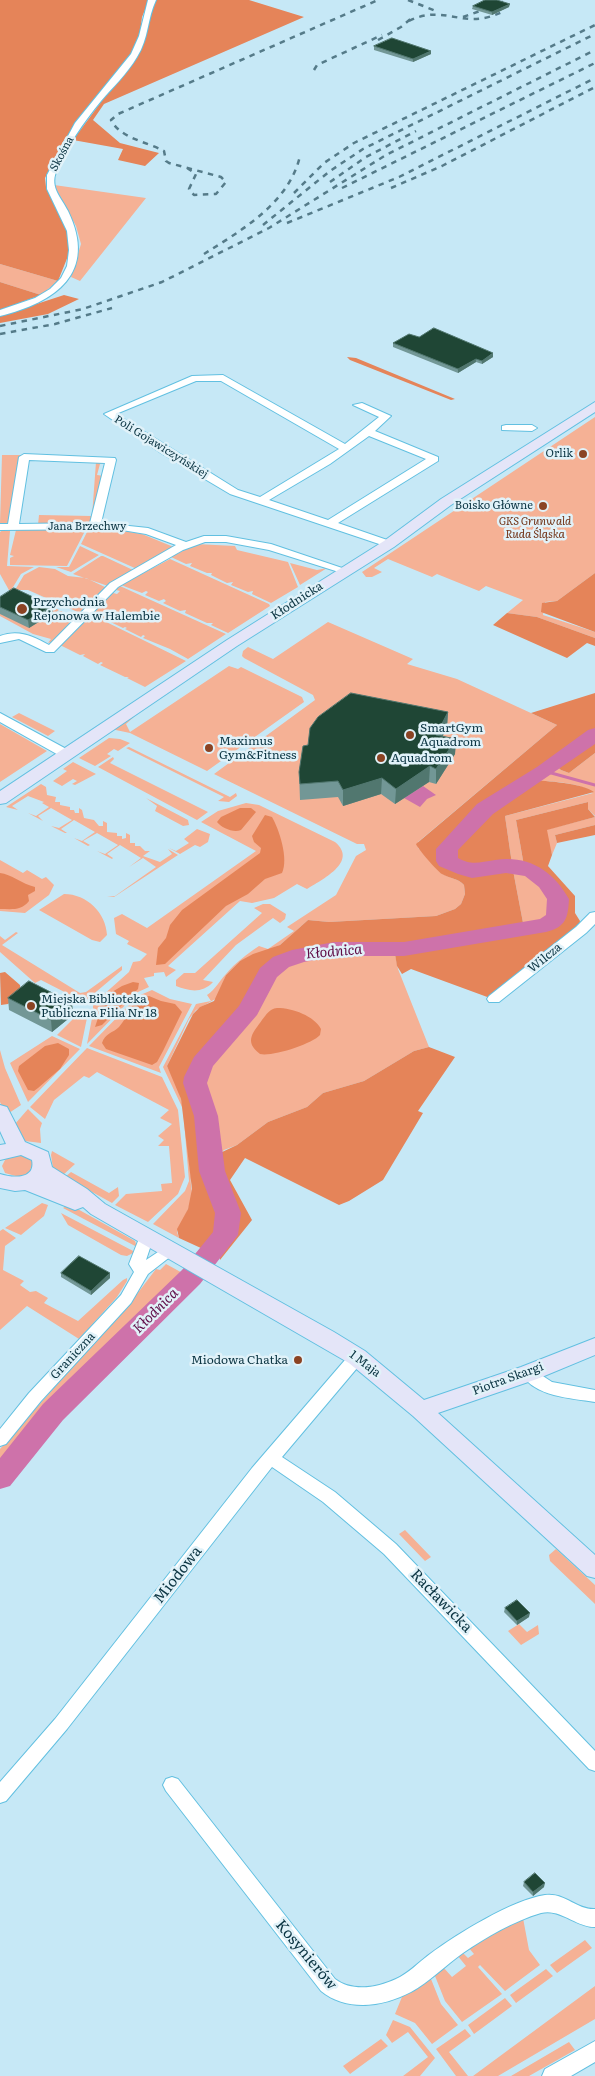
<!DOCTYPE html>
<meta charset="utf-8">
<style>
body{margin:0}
canvas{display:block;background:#c6e8f6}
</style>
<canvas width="595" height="2076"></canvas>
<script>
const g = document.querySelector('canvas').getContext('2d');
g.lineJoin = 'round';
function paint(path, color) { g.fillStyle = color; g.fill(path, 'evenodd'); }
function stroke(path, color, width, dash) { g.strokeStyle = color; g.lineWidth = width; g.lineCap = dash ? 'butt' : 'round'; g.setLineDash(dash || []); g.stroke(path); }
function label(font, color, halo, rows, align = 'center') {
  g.font = font + ' Literata,serif'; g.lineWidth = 5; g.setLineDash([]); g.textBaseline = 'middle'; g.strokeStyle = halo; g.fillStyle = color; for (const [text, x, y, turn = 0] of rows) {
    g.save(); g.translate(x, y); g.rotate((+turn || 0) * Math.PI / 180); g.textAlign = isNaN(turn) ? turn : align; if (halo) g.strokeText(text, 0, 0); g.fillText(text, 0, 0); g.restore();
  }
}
const green = new Path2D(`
 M54,185L146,198L80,281L71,277L81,244L76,226Z
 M0,264L58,281L41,295L0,282Z
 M595,417V573L557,601L545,602L543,615L595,632V638L537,617L507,613L523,600L486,586L479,591L437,574L432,577L388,559L374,568L382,572L372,577H366L362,572Z
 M2,455H22L9,522L2,526L0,523Z
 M78,460L107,462L100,464L97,475L104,476L92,520L88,523L38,525L39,515L92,516L96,462H74Z
 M111,529L142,534L176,548L137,569L81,544L88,530Z
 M3,530L10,531L7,566L34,567L21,574L10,592L0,574V532Z
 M16,530H84L85,531L67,566L10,565V558L14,556L10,555Z
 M196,544L235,546L237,550L288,562L298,587L271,603L252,594L253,591L248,592L231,585L233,582L227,583L211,575L212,573H207L190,566L192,563L186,564L171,557Z
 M80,546L99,555L71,572L56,567H69Z
 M101,556H103L133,570L108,586L73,574Z
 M170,559L269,604L270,606L228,633L211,625L213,623H207L185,613L186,610L180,611L163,603L166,601L164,599L159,601L145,595L148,592L146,591L142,593L121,585Z
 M290,563L317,570L327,568L300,585Z
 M39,567L55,569L68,576L86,578L107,588L80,613L28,590H15L24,575Z
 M120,586L226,634L188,659L170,649L143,638L145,636L143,635L141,637L125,629L127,628L125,627L123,628L92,613L113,593L117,594L120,591L116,590Z
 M41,601L59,610L53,614L61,611L75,618L54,641L48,643L51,639L33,634L0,616V602Z
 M90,615L96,617L186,661L145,687L127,678L129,677H125L100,665L103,663L101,662L98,664L83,656L85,654L80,655L60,645Z
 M328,622L413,659L407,664L457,679L557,725L418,842V848C428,855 432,867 443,874C450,879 458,878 464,885L465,894L461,904L455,909L436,916L329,922L308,920L280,945L240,961L226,975L217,998L196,1010L189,1019L167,1066C174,1080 181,1093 183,1109L191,1177C190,1183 192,1188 192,1194C191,1208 182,1220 177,1232L179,1238L153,1224L185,1191L189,1181L183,1109L163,1067L196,1004L211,1001L207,995C216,989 219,981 226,974C235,963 247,954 259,946L268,949L294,931L287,927L336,895L356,856L366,850L364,844H357L214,774L315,700L313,695L244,658L242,656L243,651L248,647L273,659Z
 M229,666L238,669L241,667L302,697L304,702L207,771L130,733L111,729L136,715L126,724L130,732Z
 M19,713L55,731L48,736L12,717Z
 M0,724L47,751L0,782Z
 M109,738L120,739L130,743L118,751L114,749L107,754L111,756L95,766L79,758Z
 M129,747L230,797L236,793L237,796L229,802L218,801L224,797L126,748Z
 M595,753V816L588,809V802L516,820L524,866L512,864L505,816L593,793C578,781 550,782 531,780L555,765L561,770L569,773Z
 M113,757L114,759L110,763L208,812L197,820L98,767Z
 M73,762L96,774L75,785L72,784L77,781L73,779L62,786L53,781L67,771L63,769Z
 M41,784L46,787L47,795L56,797L55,802H60V805L70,807V810H74L75,813H79V808L82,810L84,818L94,820L99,826H103V821L107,823V832L117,833V836H122V839L126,838V833L130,835V843H135V846H140L145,851H150L143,856L160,862L172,854L168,849L178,855L114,897H107L115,896L156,867L143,858L129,867L120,864L129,867L141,858L120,845L107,854L113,858L112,859L97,851L105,854L118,845L97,833L83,841L90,845L88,846L74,838L82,841L95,832L74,820L61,829L67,833H65L51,826L59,828L72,820L51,808L38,816L43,821L28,813L36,816L49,807L42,803L44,802L28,796L12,806L18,810L6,807Z
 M146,798L188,820L189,825L183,826L155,811L157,806Z
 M246,803L259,805L335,842C359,862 321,880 307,889L297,884L274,898L252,903L240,901L168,966L176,970L166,977L164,972L154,973V976L144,978L149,987L138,992L87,1044L93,1013V1004L129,972L133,962L140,961L147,954L127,944L129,941L116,934L114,918L122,914L147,928L256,851L201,822L218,811Z
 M595,817V825L555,835L557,843L552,855L545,830Z
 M197,829L210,834L208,842L200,847L195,845L180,854L169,848L176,851L189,843L184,839Z
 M0,860L23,873L27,870L42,879L46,877L54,885L49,895L25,913L0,911Z
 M512,865C540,870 561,888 556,918L545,924L524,928Z
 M64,894C87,894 106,913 107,935L100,942L92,940L39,910Z
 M263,904H270L286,914L285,919L280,923L273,918L236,945L203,980L213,982C202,994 189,991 176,986V980L184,973H195L262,913L254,908Z
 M16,932L18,933L2,945L80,993L86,992L122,966V970L84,1002L41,980L35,983L0,952V936L5,940Z
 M357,951L395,954L398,969L429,1047L414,1051L364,1081L323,1093L307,1107L268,1122L237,1145L224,1150L217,1157C213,1143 214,1129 211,1116C208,1104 197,1089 199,1076C204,1053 241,1031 252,1012C262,995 264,974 282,964C300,953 336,951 357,951Z
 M152,990L170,999L192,1004L159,1067L161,1073L89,1046L138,996Z
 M88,1013L81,1047L57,1035L75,1017L82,1019Z
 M52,1036L80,1049L28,1102L10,1063Z
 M87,1048L162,1077L178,1110L185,1177L178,1194L148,1222L115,1205L126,1194L162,1191L161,1184L172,1183L169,1146H158L164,1140L158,1136L172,1124L160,1118L169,1110L97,1072L89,1078L84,1076L54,1100L45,1119L30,1107Z
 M0,1050L5,1068L21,1105L6,1115L0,1102Z
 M28,1109L42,1123L40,1129L41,1143L25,1141L15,1124Z
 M52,1151L75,1164L62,1176L53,1168L51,1155Z
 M22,1154L33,1162L29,1173L19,1177L5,1173L2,1166L6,1158Z
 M71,1172L109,1193L118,1187L119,1196L112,1203L65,1177Z
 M42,1203L48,1205L44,1216L21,1235L5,1228Z
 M66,1206L74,1207L135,1241L137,1247L63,1208Z
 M61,1213L135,1252L127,1256L121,1255L68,1225Z
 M3,1229L16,1238L5,1246L3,1270L24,1281L20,1285L30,1292L36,1291L48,1298L44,1303L78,1321L123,1280L127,1278V1281L117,1297L79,1339L27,1306L0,1330V1231Z
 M166,1264L188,1276L52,1411L0,1475V1449L137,1294L156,1269L160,1270Z
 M405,1530L431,1557L425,1561L399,1534Z
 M556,1549L595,1585V1604L550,1561L549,1555Z
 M519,1624L527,1632L538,1625L539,1634L521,1645L508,1631Z
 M523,1918L529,1950L540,1965L505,1991L480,1965L478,1967L502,1994L462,2022L445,2001L433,1971L443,1967L452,1977L466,1966L457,1955L462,1952L468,1958L474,1954L468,1947Z
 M585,1940L592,1948L557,1973L550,1965Z
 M546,1969L553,1976L516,2003L510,1995Z
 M429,1974L441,2004L458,2025L432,2044L415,2023L395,2014L404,1992Z
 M595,1986V2019L498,2076H473Z
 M505,1998L512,2006L474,2034L468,2025Z
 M393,2020L410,2027L435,2058L420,2076H403L428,2057L408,2032L392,2043L386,2035Z
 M465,2029L471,2036L449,2052L468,2076H456L436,2049Z
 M381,2039L388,2046L350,2074L343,2066Z
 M569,2042L575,2050L529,2076H511Z`);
const forest = new Path2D(`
 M0,0H149L142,17L140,33L135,48L127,62L64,140L45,178L46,187L66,227L69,245L68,256L58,281L0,264Z
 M155,0H249L304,17L104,104L93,120L120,143L159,153L145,166L118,160L123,149L73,140L141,48C148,32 149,16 155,0Z
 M0,282L41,295L0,310Z
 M64,295L79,299L48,314L0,323V316Z
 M347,357L356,358L455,399L451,400L350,360Z
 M595,573V632L541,612L542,603L557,601Z
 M507,613L537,617L595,638V646L587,643L567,658L493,625Z
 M595,693V734L544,771L485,809L446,848L447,861C469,875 488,868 512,865L524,928L393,948H332L299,953L279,960L265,972L246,1009L194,1065L189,1079L200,1119L205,1173L216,1215L214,1233L203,1249L179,1238L177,1229L188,1209L192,1189L181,1099L167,1066L193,1014L200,1007L214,1001L226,975L240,961L253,954L280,945L308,920L329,922L436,916L455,909L461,904L465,894L464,885C458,878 450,879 442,874C438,872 417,848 416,844L557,725L531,713Z
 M595,736V753L569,773L561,770L555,765Z
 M531,780C546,781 583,783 594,792L505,816L512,864C487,866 472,875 448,861V849L486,809Z
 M588,802V809L595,817L547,830L552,855L548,866L575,896V913L580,921L579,925L490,998L411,969L402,974L397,966L395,954L398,953L546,926L558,918C563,895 546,873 524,866L516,820Z
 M240,808H251L256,812L241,830C233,833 222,828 217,822L221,817Z
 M265,815L272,817C279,829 289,859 282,873L265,879L248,894L226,906L165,964L156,965L158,948L166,938L170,925L182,910L260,853L261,848L254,842L252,836Z
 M595,825V835L557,843L555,835Z
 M0,873C11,874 22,884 35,887V891L28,895L29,901C21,911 12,909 0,909Z
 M5,972L20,985L21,992L8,1004L1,1005L0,973Z
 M133,982L139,983L138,989L102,1025L95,1027L99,1015V1008L107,995L122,986Z
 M149,996L161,1001L175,1004L182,1012L163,1051L157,1062L152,1065L106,1049L102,1043C105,1033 113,1033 119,1027C129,1016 132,998 149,996Z
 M277,1008C293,1008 314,1016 321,1029L320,1035C312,1044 272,1057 260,1054C243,1041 254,1032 262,1020C267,1014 269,1009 277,1008Z
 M58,1043L69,1049V1055L60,1069L38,1088L34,1091L28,1090L18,1071L19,1066L45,1046Z
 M429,1047L455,1057L418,1111L423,1113L383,1180L349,1201L339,1205L245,1158L230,1180L252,1220L220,1260L219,1253L233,1230L235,1216L232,1198L217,1168V1157L220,1153L237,1145L268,1122L307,1107L323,1093L364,1081L414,1051Z`);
const water = new Path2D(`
 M423,786L436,795L427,799L420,807L404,798Z`);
const stream = new Path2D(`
 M544,771L595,785`);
const river = new Path2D(`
 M595,728V744L493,814L458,850V858C472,866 480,862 495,860C529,855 553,871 569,899C568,918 566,927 546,932L404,956H334L304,962L289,967L277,977L257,1015L213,1066L207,1083L218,1116L225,1171L241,1213L238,1235L200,1284L63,1420L10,1486L0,1489V1458L43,1404L182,1270L213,1232L215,1213L199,1171L194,1116L183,1083L184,1077L194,1057L239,1006L260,968L273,957L292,950L334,942H404L540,919L546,915L547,899L539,887L525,876L506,873L472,878L458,874L439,866L436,861V849L477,804L537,767L588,730Z`);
const street = new Path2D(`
 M148,0H156C147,19 149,38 137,57C127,74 113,87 101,101C83,123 67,146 56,172C50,188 61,197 68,211C98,273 56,302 0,316V310L35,298L50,289L61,278L67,266L69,250L67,231L47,189V175L75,123L131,54L139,36Z
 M223,375L345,444L379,417L353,405L362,403L391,416L375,431L438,457V461L338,523L393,542V546H385L230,494L161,453L104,414L192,376ZM196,381H221L339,449L260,497L238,490L116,414ZM369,436L426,459L328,520L269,500L330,464Z
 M506,425H532L537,428L532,431L502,430V426Z
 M24,454L115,458L116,460L101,523L148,528L186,542L204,536H226L271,544L351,571L346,574L342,573L269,550L226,542H205L183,550L118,587L54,652H46L19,639L0,643V636C18,629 33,636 49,645L110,583L176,545L146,534L116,529L0,530V524H8L19,457ZM29,460L105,463L90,523L19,524Z
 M0,713L70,751L72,754L66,758L62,757L0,722Z
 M595,912V924L586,933L499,1002H489L487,999L489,996L576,927L590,913Z
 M147,1231L152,1232L154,1236L146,1260L170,1244L175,1245L178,1249L175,1253L148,1274L131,1303L41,1401L6,1444L0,1446V1429L29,1393L121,1295L134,1272L129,1264L140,1236L142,1232Z
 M357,1351L363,1353L365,1357L363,1361L282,1457L335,1492L396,1544L595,1751V1771L589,1769L384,1554L323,1502L272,1467L67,1729L6,1801L0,1803V1782L55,1719L252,1468L351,1353Z
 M529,1367L552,1382L595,1390V1402C571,1398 534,1397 521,1373L523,1369Z
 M172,1777L178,1779L335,1979C352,1992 377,1988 396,1979C408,1974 419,1962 430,1954C457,1934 512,1900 545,1895C564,1892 577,1910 595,1909V1927C576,1927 560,1908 541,1913C514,1921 486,1937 463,1953C446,1965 429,1982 411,1992C383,2007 347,2012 321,1991L166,1791L163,1785L166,1779Z
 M595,2041V2062L571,2076H542L545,2069Z`);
const secondary = new Path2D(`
 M595,402V412L451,505L394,547L237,646L6,803L0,804V791L227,640L384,541L441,499Z
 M0,1105L7,1107L25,1142L48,1152L52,1167L87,1189L105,1204L334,1332L365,1351L424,1400L521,1367L595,1338V1355L537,1379L438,1413L595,1555V1578L587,1576L413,1416L349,1363L91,1214L83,1207L75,1210L25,1190L15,1191L0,1188V1174C12,1178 36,1180 32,1160L21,1155L0,1160V1145L6,1144L0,1131Z`);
const rail = new Path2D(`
 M408,0L436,11
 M498,4L506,0
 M463,17L480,11
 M409,21C445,3 463,31 502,12
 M378,40L401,27L414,16
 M314,70L317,65L382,35
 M187,168L196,174L189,189L194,195L216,194L226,182L221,177L169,163L166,161L164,151C147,142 120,138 111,120L118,114L378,0
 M330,182L366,157L416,131
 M342,188L595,63
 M391,188L442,166L595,87
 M294,193L324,163L354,143L595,25
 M287,223L399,177L595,78
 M263,225L330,171L363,149L595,34
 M204,254C242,230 289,203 300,156
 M0,326L83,309L162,282L269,228L386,155L595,50
 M0,334L55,324L112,308`);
const wall = new Path2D(`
 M473,6L509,7L492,15L472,9Z
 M374,46L431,54L413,62L374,50Z
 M419,337L493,357L482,364L476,362L458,373L393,347V343Z
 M0,597L52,606L53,613L29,628L0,614Z
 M448,712L447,727L443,736L456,739L455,754L436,784L429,782L395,804L381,794L343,806L338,797L300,800L299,772L308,745Z
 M8,998L72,1003L73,1015L52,1032L9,1010Z
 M61,1273L110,1278L91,1295L61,1277Z
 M505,1608L529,1617L517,1625L504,1612Z
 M524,1882L544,1887L533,1896L523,1886Z`);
const shadedWall = new Path2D(`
 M510,4L509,7L492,15V12Z
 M431,51V54L413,62V59Z
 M493,353V357L482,364V361Z
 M476,359V362L458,373V369Z
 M52,606L53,613L29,628L28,620Z
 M448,712L447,727L436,750V735Z
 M456,739L455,754L436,784V769Z
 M430,766L429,782L395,804L396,789Z
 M382,778L381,794L343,806V790Z
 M72,1003L73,1015L52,1032L51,1020Z
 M110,1273V1278L91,1295V1291Z
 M530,1613L529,1617L517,1625V1621Z
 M545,1883L544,1887L533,1896V1892Z`);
const building = new Path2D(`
 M485,0H497L510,4L492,12L473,6Z
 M392,38L431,51L413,59L374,46Z
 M434,328L493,353L482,361L476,359L458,369L393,343L409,334L419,337Z
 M14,588L52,606L28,620L0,607V597Z
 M351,693L448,712L436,735L456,739L436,769L430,766L396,789L382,778L343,790L338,781L300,784L299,772L303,746L308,745L310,728L318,717Z
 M29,981L72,1003L51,1020L8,998Z
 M79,1256L110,1273L91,1291L61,1273Z
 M517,1600L530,1613L517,1621L505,1608Z
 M535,1873L545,1883L533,1892L524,1882Z`);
const markers = [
 [583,454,5,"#8b4323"],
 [543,506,5,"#8b4323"],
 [22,609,6,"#8b4323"],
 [410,735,5,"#8b4323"],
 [209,748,5,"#8b4323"],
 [381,758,5,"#8b4323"],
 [31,1006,5,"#8b4323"],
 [298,1360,5,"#8b4323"]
];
const farStreetnames = [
 ["Skośna",62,154,-62],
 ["Poli Gojawiczyńskiej",161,447,32],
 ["Jana Brzechwy",87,527]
];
const farPoinames = [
 ["Orlik",573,454],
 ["Boisko Główne",533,506]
];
const farParknames = [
 ["GKS Grunwald",535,522],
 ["Ruda Śląska",535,535]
];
const streetNames = [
 ["Kłodnicka",297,601,-33],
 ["Wilcza",545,958,-39],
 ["Graniczna",73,1356,-47],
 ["1 Maja",365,1364,37],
 ["Piotra Skargi",508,1379,-20]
];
const poiNames = [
 ["Przychodnia",33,602],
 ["Rejonowa w Halembie",33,616],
 ["SmartGym",420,728],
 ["Aquadrom",420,742],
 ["Maximus",219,741],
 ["Gym&Fitness",219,755],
 ["Aquadrom",391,758],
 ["Miejska Biblioteka",41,999],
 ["Publiczna Filia Nr 18",41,1013],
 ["Miodowa Chatka",288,1360,"right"]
];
const waterNames = [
 ["Kłodnica",334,952,-5],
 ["Kłodnica",156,1311,-45]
];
const nearStreetnames = [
 ["Miodowa",178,1575,-52],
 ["Racławicka",441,1601,46],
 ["Kosynierów",306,1955,50]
];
paint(green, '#f5b195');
paint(forest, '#e58459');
paint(water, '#ce72aa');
stroke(stream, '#ce72aa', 3);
paint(river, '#ce72aa');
stroke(street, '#62c0e1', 2);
stroke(secondary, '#62c0e1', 2);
paint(street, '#fff');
paint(secondary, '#e4e5f8');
stroke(rail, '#557b89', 2.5, [5.5, 5.5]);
paint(wall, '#729796');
paint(shadedWall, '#51776f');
paint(building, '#1f4635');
stroke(building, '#51776f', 1);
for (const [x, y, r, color] of markers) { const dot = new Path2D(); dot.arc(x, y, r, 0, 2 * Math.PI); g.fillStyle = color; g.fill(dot); stroke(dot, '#e1f2f9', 2); }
label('11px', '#0c3543', '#e1f2f9', farStreetnames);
label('11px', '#0c3543', '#e1f2f9', farPoinames, 'right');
label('italic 11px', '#713215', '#e1f2f9', farParknames);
label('12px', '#0c3543', '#e1f2f9', streetNames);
label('12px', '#0c3543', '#e1f2f9', poiNames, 'left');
label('italic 14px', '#600c47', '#e1f2f9', waterNames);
label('15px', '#0c3543', '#e1f2f9', nearStreetnames);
</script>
